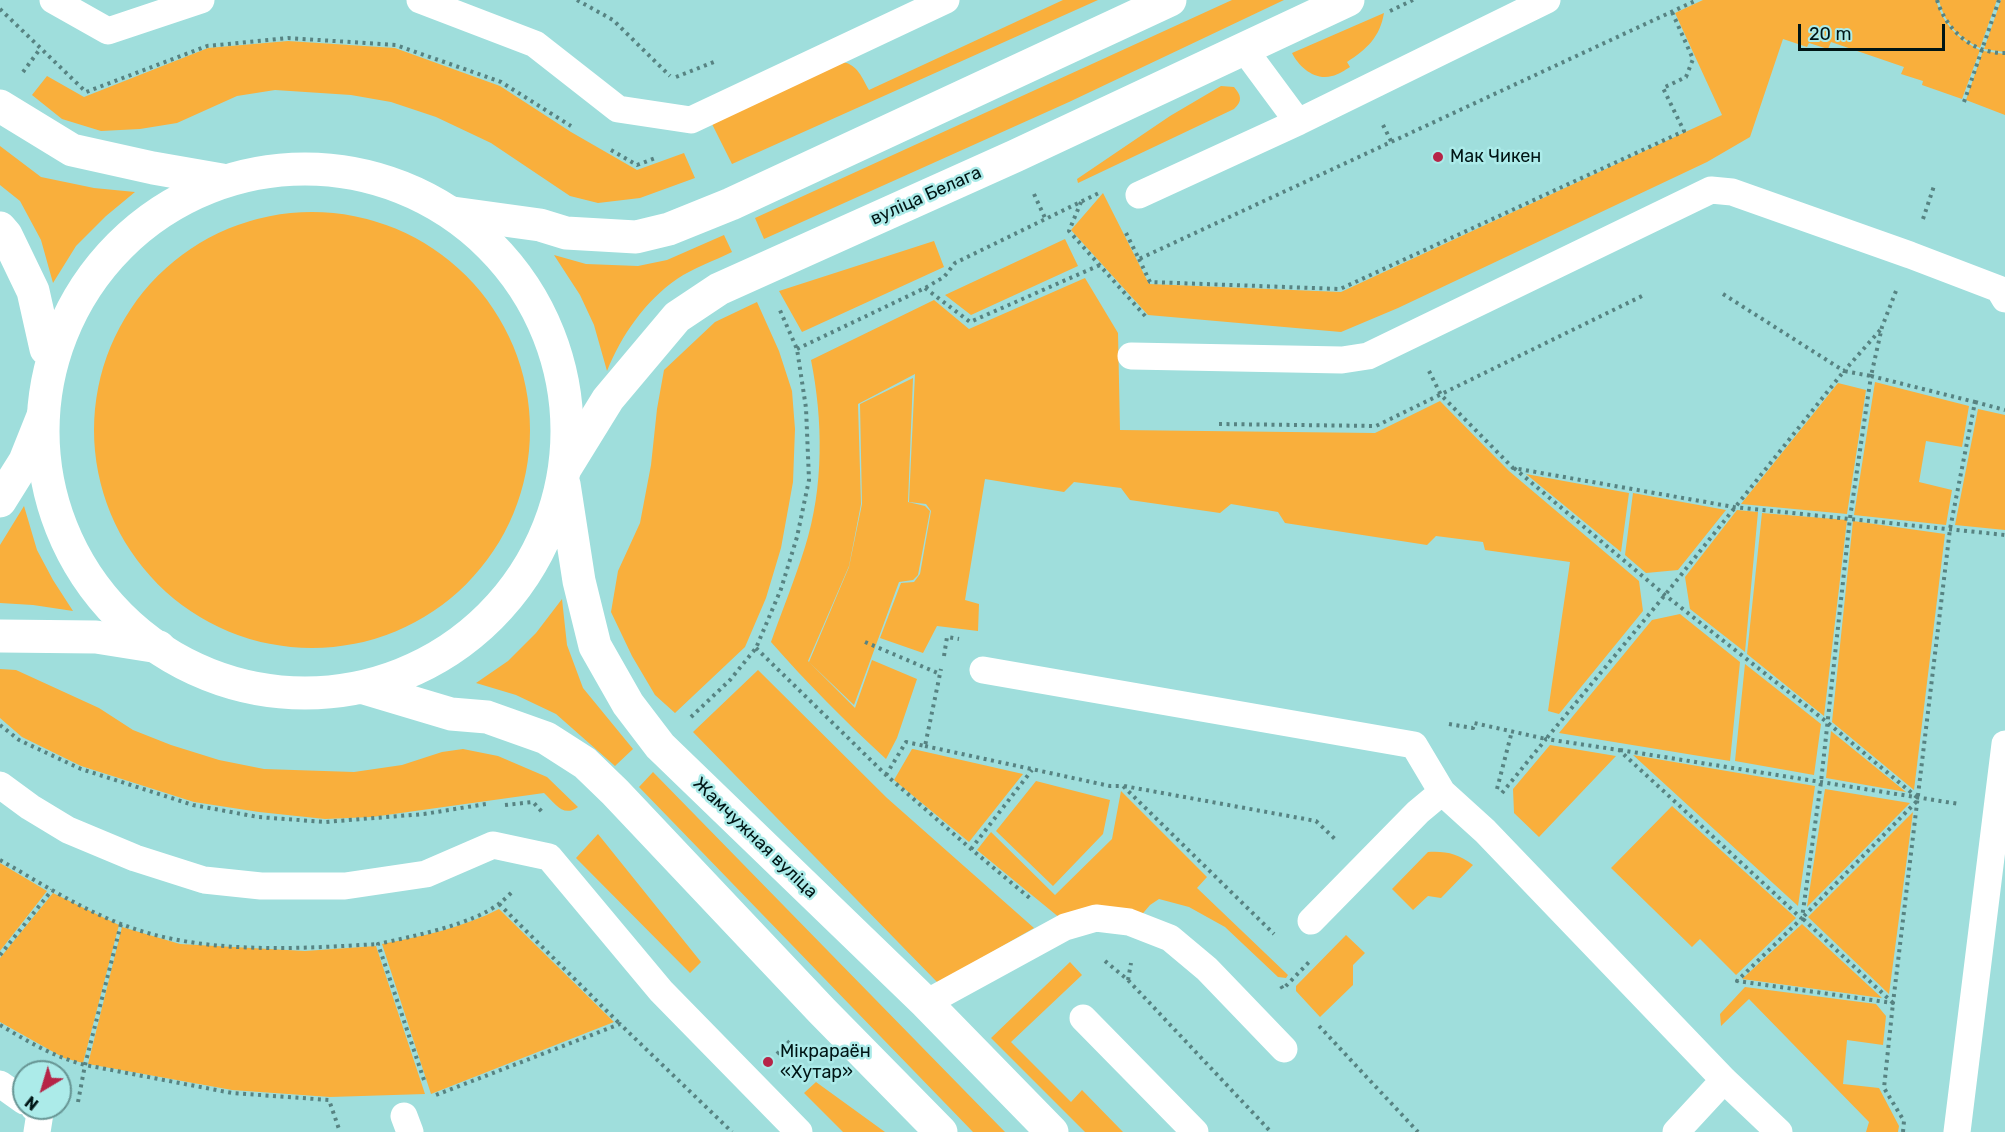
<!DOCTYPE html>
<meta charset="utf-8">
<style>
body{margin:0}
#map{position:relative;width:2005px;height:1132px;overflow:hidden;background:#9fdedc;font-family:Rubik,sans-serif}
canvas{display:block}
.north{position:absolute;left:12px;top:1060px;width:60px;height:60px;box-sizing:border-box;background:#acebe9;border:2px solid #679594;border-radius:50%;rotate:218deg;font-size:16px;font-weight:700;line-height:24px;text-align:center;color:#001515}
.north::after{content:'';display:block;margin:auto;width:21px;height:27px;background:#b62447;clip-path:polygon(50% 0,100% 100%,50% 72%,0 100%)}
.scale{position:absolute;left:1798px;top:24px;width:147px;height:27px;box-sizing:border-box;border:3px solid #001515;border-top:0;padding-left:8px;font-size:18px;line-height:21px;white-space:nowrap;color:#001515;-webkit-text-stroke:4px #acebe9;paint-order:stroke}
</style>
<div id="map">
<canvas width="2005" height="1132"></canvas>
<div class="north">N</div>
<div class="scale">20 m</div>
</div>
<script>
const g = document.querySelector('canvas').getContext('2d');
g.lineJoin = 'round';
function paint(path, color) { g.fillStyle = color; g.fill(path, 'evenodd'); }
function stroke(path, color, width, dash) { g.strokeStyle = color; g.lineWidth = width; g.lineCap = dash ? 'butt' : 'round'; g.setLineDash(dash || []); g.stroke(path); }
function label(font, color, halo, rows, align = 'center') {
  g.font = font + ' Rubik,sans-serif'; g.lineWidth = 5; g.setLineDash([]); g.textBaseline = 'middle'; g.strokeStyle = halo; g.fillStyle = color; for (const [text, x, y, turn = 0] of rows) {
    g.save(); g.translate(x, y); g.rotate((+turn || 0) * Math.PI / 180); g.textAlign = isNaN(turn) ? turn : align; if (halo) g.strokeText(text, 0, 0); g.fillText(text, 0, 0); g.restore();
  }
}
const green = new Path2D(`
 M1063,0H1098L732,164L711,122L843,62C858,65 862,78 869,90Z
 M1232,0H1284L1069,102L764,239L755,218Z
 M1703,0H1936C1943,24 1958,39 1980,50L1962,99L1922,85L1923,81L1901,74L1904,67L1831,42L1828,49L1809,43L1807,47L1783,39L1750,137L1707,162L1398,308L1341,332L1148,315L1071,230L1103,193L1149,284L1341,292L1722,115L1675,13Z
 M1939,0H1997L1980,48C1959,38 1944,23 1939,0Z
 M2001,0H2005V52L1984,49Z
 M1384,13C1380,37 1367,49 1347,62L1350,67C1345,70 1338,75 1332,76C1315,81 1299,67 1292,53Z
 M288,41L395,48L500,86L571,132L637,170L684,153L695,178L640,198L598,203L570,196L491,143L436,117L391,102L351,95L275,90L237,96L177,123L140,129L101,131L62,119L32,95L47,76L84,97L208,48Z
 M1983,51L2005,54V115L1966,100Z
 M1221,86L1234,87C1241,95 1243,101 1234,109L1078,183L1077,179L1170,116Z
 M0,146L41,177L94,188L135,192L106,216L76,246L53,283L41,240L20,201L0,185Z
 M94 430a218 218 0 1 1 436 0a218 218 0 1 1-436 0Z
 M724,235L732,252C714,261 693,268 677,279C645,301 621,336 607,371L594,325L580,295L554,255L586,264L638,266L667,260Z
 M1065,239L1078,266L971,315L945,295Z
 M934,241L944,267L802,332L779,291Z
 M1085,278L1118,333L1120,430L1375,433L1440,401L1509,471L1639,581L1643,611L1559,714L1548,711L1570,562L1485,550L1483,542L1436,536L1427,545L1285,523L1278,512L1231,504L1220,513L1130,500L1121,488L1074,482L1064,492L985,479L965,600L979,604L978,631L937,626L923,653L880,638L901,583L914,582L920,574L931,511L926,504L909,502L915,374L858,404L861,504L849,566L808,661L855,708L872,660L917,679L897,738L886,759C846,722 807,683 771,642C782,611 795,579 805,547C824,487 823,420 811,360L934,300L969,329Z
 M757,302L779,351L792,391L795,429L793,482L781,548L766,598L745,647L675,713L655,695L632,656L611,612L618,571L640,523L651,465L657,409L664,370L715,322Z
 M913,378L908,502L925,506L930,511L918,575L913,580L899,582L854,705L809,662L849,567L862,504L860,404Z
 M1875,382L1969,406L1962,447L1926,441L1919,482L1952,490L1946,525L1854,515Z
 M1838,383L1866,390L1847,514L1741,504Z
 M1978,409L2005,415V530L1955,525Z
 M1526,474L1629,493L1621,552Z
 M1633,493L1726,510L1678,570L1646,573L1625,555Z
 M24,506L37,550L53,580L73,611L33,605L0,603V545Z
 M1737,510L1758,512L1745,652L1690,609L1685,577Z
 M1762,513L1847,520L1824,716L1747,654Z
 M1853,521L1945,534L1914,790L1832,722Z
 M562,599L567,645L583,688L633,749L615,766L556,714L516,695L476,683L508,661L536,633Z
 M1680,614L1740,662L1730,761L1559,733L1652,620Z
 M1745,664L1821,724L1814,775L1735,761Z
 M0,669L16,670L99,708L133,730L171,745L219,760L264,769L354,772L402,765L442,752L463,749L498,756L547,777L578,807C563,818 555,803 544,793L372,817L325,819L259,812L194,802L81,766L22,737L0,718Z
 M758,670L887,798L1034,928L938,983L693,732Z
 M1831,731L1906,792L1826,778Z
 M1550,745L1616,756L1539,837L1514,813L1513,789Z
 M912,749H913L1023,774L969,842L894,780Z
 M1633,755L1815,786L1798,906Z
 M653,772L1005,1132H973L639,787Z
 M1036,781L1110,800L1103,834L1053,886L996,831Z
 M1825,789L1910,803L1807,907Z
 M1121,791L1207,877L1197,888L1288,975L1286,978L1278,977L1225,927L1189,907L1159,899L1150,905L1139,918L1066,923L977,850L991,832L1055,895L1112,839Z
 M1672,806L1796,918L1736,975L1700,939L1692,947L1611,868Z
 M1913,812L1889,994L1808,917Z
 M598,834L701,962L690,973L576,858Z
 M1428,852C1447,851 1458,854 1473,865L1441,898L1428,896L1413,910L1392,889Z
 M0,863L47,891L0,951Z
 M53,893L119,925L83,1063L64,1058L0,1022V958Z
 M499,909L614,1022L431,1094L382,944C423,936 462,928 499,909Z
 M1802,924L1882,998L1742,979Z
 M122,927L180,944L305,951L376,946L425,1094L330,1097L232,1090L88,1064Z
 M1346,935L1365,953L1353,965V985L1320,1017L1296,991V986Z
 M1070,962L1082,975L1011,1042L1071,1102L1082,1090L1123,1132H1085L991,1038Z
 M1745,987L1876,1004L1886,1016L1883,1045L1847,1040L1843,1084L1879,1088L1899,1126L1898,1132H1866L1869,1122L1749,999L1721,1026L1720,1014Z
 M816,1082L885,1132H843L804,1093Z`);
const path = new Path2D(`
 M577,0L613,20L670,76
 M1937,0C1946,30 1973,54 2005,53
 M0,9L86,92L207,46L288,38L396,45L501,82L571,126
 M1390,11L1413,0
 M23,72L40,49
 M676,77L714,62
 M1964,102L1999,0
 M1383,125L1392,143
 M611,150L637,165L658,157
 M1034,194L1045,218
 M1081,202L1069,231L1146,317
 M1923,219L1934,186
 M1126,233L1139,259L1697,0
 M1139,259L1150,282L1340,289L1684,131L1663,88L1686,77L1693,59L1672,12
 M925,288L970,322L1100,265
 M1723,294L1844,371L1882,328
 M797,349L925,288L944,277L955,263L1101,192
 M1429,371L1441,395L1513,468L1734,507L2005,535
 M1871,376L1975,402L1950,529L1893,1003L1737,981L1802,918L1821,782L1850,518Z
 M1975,402L2005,410
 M1219,424L1376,426L1642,296
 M1514,468L1665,595L1828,723L1919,799
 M865,642L940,674
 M756,648L886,775L971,849L1032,900
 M944,656L947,637L959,639
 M691,717L730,680L756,648L781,589L797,537L809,480L806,408L797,349L779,308
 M1449,724L1473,728L1474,723L1546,739L1665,595L1844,371L1871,376L1882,327L1896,291
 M0,725L19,740L81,769L193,805L258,817L325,822L424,814L486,804
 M925,746L1110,786H1123L1274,934
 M1620,750L1959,804
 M886,775L906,742L925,746L941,669
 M1124,786L1316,821L1336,840
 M1497,789L1512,731
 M1502,793L1546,739L1619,750L1801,918
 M505,805L533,802L544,814
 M971,849L1032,770
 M0,860C39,882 79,908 121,924C200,955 295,949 378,944
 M499,904L620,1024
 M0,955L52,890
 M1105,961L1128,980L1271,1132
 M1128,980L1131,963
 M1281,986L1283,989L1311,960
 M0,1025C27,1041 54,1057 85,1065L232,1093L329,1100L340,1132
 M1319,1026L1418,1132
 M777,1054L791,1040
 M424,1080L378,944C413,936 472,925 500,903C505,899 510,894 514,890
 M436,1095L620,1024L732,1132
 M78,1102L85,1065L121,924
 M1903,1132L1904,1121L1884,1088L1893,1003L1802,918L1919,799`);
const service = new Path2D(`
 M53,0L108,31L201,0
 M420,0L535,44L618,109L691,120L946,0
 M1244,49L1298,122L1547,0
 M1139,195L1298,122
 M1131,356L1342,360L1368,356L1711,190L1732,192L1910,255L1999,289L2005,299
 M983,670L1414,745L1442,792
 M0,785L30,807L68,830L135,858L204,880L261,886H345L426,874L493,845L549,857L661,991L799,1132
 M1311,921L1418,812L1442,792L1485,831L1724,1080L1779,1132
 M926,1003L1065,927L1096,918L1129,922L1170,938L1207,969L1284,1049
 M1083,1018L1195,1132
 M0,1084L24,1101
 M34,1108L40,1113L37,1132
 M404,1116L410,1132
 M1676,1132L1724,1080
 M1957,1132L2005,744`);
const tertiary = new Path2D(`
 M453,213L540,225L566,233L636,237L669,229L731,204L1170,0
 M566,467L608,399L677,317L719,289L1015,156L1348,0
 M0,501L25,461L43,416
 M0,636L96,637L159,647`);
const secondary = new Path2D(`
 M0,106L72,150L153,168L222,180
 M43 431a262 262 0 1 1 524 0a262 262 0 1 1-524 0Z
 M0,228L6,235L33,291L46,349
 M564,484L579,581L595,646L628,704L660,746L926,1003L1052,1132
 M364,688L451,714L487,717L546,738L585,763L615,792L822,1011L941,1132`);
const markers = [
 [1438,157,6,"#b62447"],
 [768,1062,6,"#b62447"]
];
const poiNames = [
 ["Мак Чикен",1450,157],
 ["Мікрараён",780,1052],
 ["«Хутар»",780,1073]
];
const streetNames = [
 ["вуліца Белага",926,196,-24],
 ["Жамчужная вуліца",755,838,44]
];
paint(green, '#f9af3c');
stroke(path, '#578382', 4, [3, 4.5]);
stroke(service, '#fff', 27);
stroke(tertiary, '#fff', 33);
stroke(secondary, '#fff', 33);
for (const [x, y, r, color] of markers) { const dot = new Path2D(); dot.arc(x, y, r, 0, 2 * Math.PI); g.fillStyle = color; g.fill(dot); stroke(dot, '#acebe9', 2); }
label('18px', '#001515', '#acebe9', poiNames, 'left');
label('18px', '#001515', '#acebe9', streetNames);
</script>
